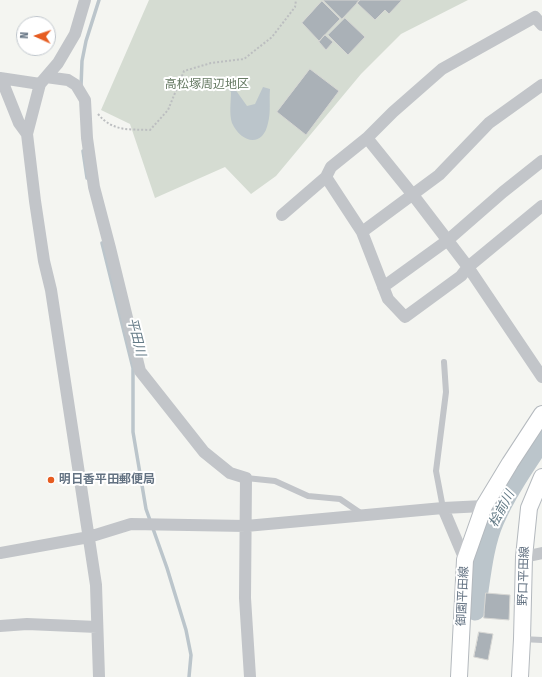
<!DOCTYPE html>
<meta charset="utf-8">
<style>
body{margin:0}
#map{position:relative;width:542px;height:677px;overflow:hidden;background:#f4f5f1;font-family:"Fira Sans Condensed",sans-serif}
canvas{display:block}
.north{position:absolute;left:16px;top:16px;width:40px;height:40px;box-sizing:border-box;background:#fff;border:1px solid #c1c7cd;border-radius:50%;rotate:273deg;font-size:11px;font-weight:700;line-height:16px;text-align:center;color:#637282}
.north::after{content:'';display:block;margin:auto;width:14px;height:18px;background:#e65c20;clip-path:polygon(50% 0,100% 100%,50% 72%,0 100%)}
</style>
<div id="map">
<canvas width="542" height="677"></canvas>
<div class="north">N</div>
</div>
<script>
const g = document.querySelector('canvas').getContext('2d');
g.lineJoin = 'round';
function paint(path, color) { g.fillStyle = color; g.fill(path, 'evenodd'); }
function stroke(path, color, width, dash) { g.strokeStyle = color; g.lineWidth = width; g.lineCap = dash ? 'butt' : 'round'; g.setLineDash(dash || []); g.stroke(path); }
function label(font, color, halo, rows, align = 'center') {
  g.font = font + ' "Fira Sans Condensed","Noto Sans JP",sans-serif'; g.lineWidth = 4; g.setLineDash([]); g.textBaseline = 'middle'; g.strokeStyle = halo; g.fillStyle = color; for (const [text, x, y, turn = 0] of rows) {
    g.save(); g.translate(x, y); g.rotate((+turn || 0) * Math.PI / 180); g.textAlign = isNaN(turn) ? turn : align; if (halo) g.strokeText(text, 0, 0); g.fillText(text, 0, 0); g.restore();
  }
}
const green = new Path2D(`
 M149,0H468L401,34L361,74L276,176L251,194L225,167L155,198L130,124L101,110Z`);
const water = new Path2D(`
 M222,81L230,82L247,106L255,104L263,87L270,89C269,100 271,112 268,123C263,148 241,143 232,123C229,114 231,101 231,92L223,84Z`);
const stream = new Path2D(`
 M81,87L82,61L86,41L99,0
 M83,151L87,178
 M102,243L133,368V432L146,509L167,568L186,630L191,655L189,677`);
const river = new Path2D(`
 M475,610C480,582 482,547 494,520C506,492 525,465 542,439`);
const building = new Path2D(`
 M323,0H360L342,19Z
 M360,0H402L389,14L385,10L375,20L357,3Z
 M322,1L340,19L319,41L302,23Z
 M345,18L365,37L348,55L328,35Z
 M325,35L333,42L326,50L319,42Z
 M310,69L339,91L306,135L277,112Z
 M486,593L510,595L509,620L484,618Z
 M479,632L493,634L488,660L474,657Z`);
const path = new Path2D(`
 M98,114C113,132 129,129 150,130L168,110L184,71L211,63L244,59L272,37L295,7L296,0`);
const lane = new Path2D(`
 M246,478L275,481L308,496L340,499L362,514
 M443,508L436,471L446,392L444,362
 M522,639L542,640`);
const street = new Path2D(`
 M85,0L75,34L58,63L40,84L27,134L35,201L44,261L51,290L96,585L99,677
 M542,25L535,17L442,69L393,112L367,138L413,195L468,267L542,377
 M46,77L68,80L76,85L85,100L87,138L94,187L110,248L140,371L204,452L230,473L246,478L245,598L250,677
 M0,78L40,84
 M1,78L19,123L27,134
 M326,177L362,232L388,299L405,317L461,276L468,267L542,206
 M282,215L326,177L331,167L367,138
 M362,232L439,175L489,123L542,85
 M383,287L448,240L503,192L542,161
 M443,508L465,560
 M0,553L89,537L131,524L246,526L443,508L484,506
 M524,557L542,553
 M0,626L27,624L97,627`);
const secondary = new Path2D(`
 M459,677L465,560L484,506L510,463L542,414
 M520,677L522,639L524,557L529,508L542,477`);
const markers = [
 [51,480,4,"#e65c20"]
];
const parkNames = [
 ["高松塚周辺地区",207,85]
];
const poiNames = [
 ["明日香平田郵便局",59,480]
];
const streetNames = [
 ["野口平田線",524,576,-88],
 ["御園平田線",463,596,-87]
];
const waterNames = [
 ["平田川",136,337,76],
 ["桧前川",502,509,-62]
];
paint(green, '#d5dcd2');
paint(water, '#bbc5cb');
stroke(stream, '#bbc5cb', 3.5);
stroke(river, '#bbc5cb', 21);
paint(building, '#aab1b7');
stroke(building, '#d6d6d3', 1);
stroke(secondary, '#b4b9be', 18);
stroke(path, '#bcbec0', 2, [2, 2]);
stroke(lane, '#c2c5c9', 6);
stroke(street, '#c2c5c9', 12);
stroke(secondary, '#fff', 16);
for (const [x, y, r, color] of markers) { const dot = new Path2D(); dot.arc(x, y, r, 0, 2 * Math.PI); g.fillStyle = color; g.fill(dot); stroke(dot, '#fff', 1.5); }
label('12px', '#657962', '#fff', parkNames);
label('bold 12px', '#637282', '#fff', poiNames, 'left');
label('12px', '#637282', '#fff', streetNames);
label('italic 13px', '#637a86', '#fff', waterNames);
</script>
